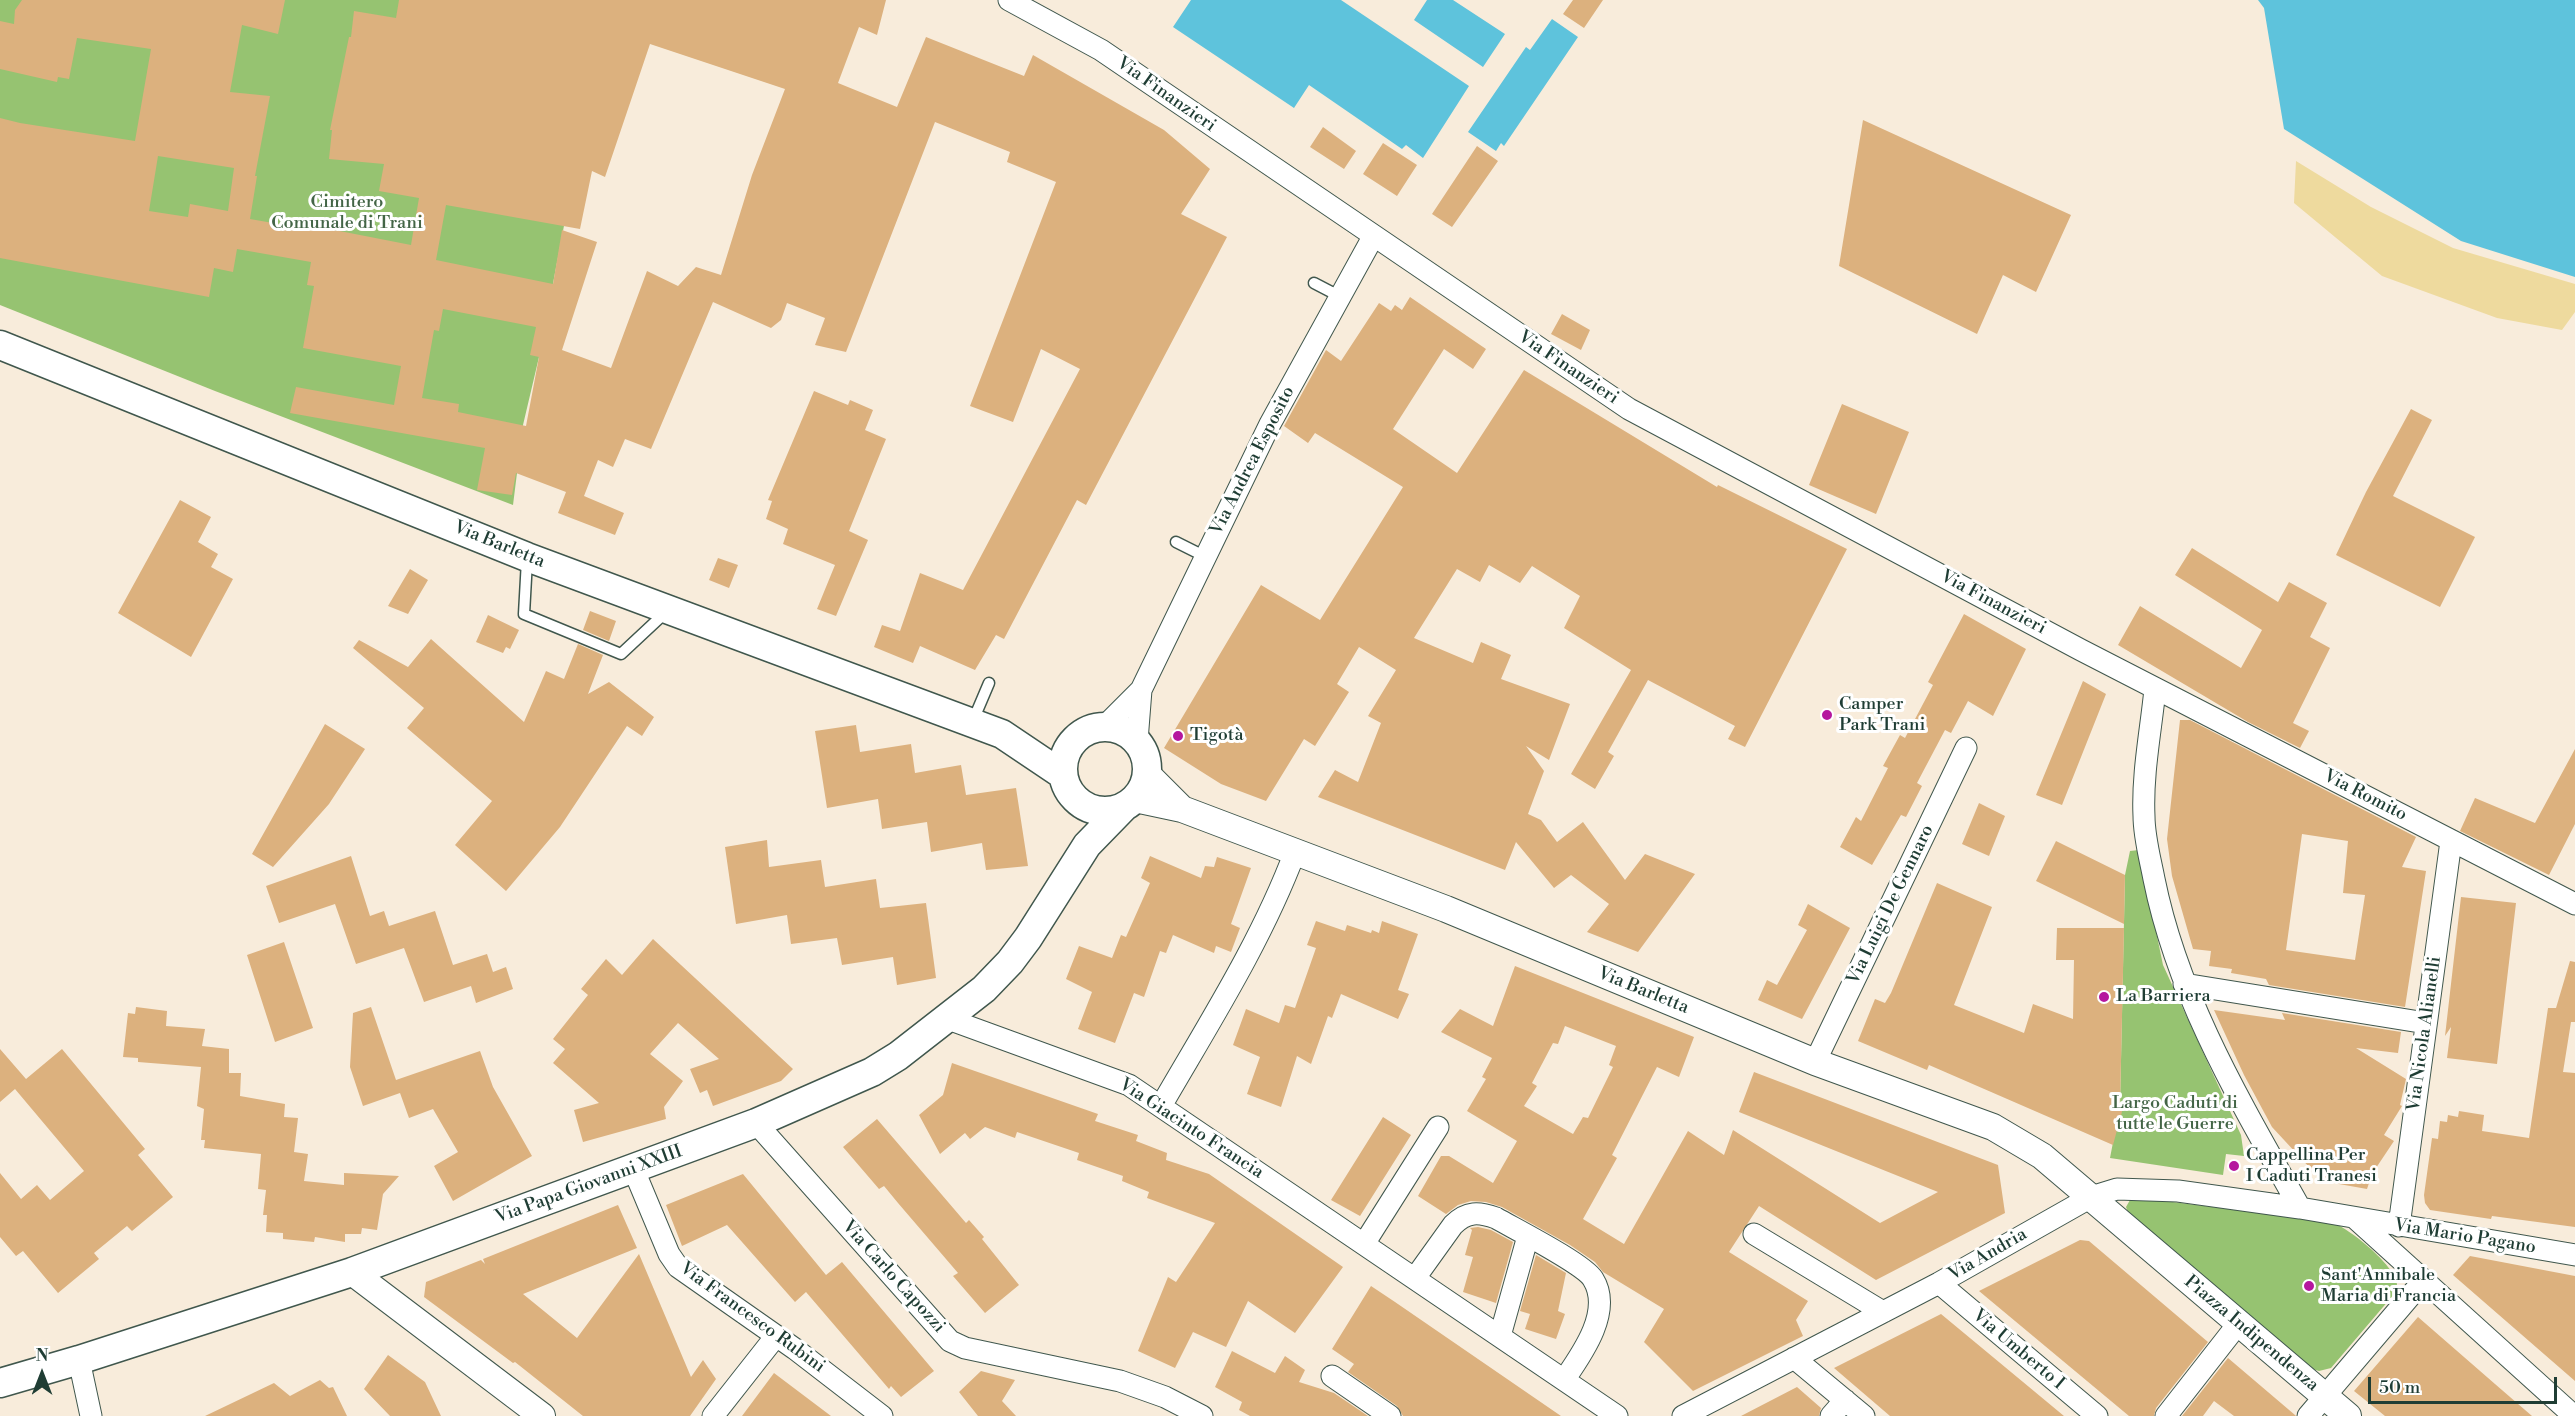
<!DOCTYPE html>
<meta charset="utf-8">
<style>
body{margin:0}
#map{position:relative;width:2575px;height:1416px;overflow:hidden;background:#f8ecdb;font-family:"Libre Bodoni",serif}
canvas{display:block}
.north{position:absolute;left:12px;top:1344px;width:60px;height:60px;-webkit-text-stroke:4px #fff;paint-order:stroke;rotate:0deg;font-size:16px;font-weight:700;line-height:24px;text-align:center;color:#1f3d34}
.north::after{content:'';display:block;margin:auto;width:21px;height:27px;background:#1f3d34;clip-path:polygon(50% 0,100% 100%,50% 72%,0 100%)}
.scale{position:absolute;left:2368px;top:1377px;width:189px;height:27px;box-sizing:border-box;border:3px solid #1f3d34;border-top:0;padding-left:8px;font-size:18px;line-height:21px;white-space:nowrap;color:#1f3d34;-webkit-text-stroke:4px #fff;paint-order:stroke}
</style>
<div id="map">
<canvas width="2575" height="1416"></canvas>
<div class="north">N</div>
<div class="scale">50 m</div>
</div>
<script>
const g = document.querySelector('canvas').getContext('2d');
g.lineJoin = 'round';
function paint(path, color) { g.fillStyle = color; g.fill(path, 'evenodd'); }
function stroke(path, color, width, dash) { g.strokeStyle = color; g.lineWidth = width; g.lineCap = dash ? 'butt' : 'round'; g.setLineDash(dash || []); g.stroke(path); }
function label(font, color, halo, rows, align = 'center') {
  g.font = font + ' "Libre Bodoni",serif'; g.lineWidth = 6; g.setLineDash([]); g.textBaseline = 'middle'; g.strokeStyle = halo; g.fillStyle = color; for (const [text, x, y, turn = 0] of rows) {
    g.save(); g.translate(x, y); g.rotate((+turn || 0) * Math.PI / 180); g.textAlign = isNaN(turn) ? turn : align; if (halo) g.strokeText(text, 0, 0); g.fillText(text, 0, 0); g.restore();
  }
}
const green = new Path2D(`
 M0,0H607L539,357L523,425L513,505L215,391L0,305Z
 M2139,850L2163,965L2241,1135L2244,1156L2226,1154L2223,1175L2110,1158L2120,1106L2125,875L2130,851Z
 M2141,1198L2331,1222C2348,1227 2395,1265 2397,1284C2397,1287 2396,1290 2395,1293L2331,1368L2319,1371L2306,1367L2130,1218L2126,1207L2130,1200Z`);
const sand = new Path2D(`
 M2296,161L2371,207L2453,248L2575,284V312L2562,330L2497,318L2382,276L2294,203Z`);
const water = new Path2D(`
 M1191,0H1341L1469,86L1423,158L1406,145L1402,149L1309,85L1294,108L1173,27Z
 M1427,0H1453L1505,34L1483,67L1414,20Z
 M2258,0H2575V277L2461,241L2284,129L2264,8Z
 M1552,19L1578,37L1504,146L1501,143L1496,151L1468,132L1526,47L1530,50Z`);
const building = new Path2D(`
 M22,0H285L278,34L242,25L230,92L270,96L255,176H257L250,219L313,230L314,226L411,245L419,198L379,191L384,164L329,159L332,130H330L349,37H351L354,11L396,18L399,0H886L877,35L859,27L838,83L897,107L926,37L1024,76L1033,55L1164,130L1210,169L1181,214L1227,237L1086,505L1077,500L1004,639L996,635L975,670L920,646L913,663L874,647L882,625L900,631L920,573L963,590L1080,369L1041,349L1013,422L970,406L1056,182L1007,162L1010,152L935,122L846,352L815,345L825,318L787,303L781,320L771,328L713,302L651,449L625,439L613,467L598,460L584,496L624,513L615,535L558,513L566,492L516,473L512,495L477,490L485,448L290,413L296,387L394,405L401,366L303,348L314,286L307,285L311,262L237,249L233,272L214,268L209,297L0,258V118L20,123L135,141L151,49L77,38L69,79L58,77L57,82L0,69V21L14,24L15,10ZM650,44L785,89L752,175L721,275L696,267L678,286L647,271L611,368L562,350L597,242L562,230L553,284L436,260L446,205L580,229L592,171L605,177ZM158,156L234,168L228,211L190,204L188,217L149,211ZM443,309L536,327L530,355L539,357L526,426L458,412L459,404L422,398L434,330L439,331Z
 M1573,0H1603L1584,28L1563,14Z
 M1863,120L2071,215L2036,292L2003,275L1977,334L1839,266Z
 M1323,127L1356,151L1344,169L1310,147Z
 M1383,143L1417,165L1397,196L1363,174Z
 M1477,146L1498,161L1452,227L1432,214Z
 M1410,297L1486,349L1473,369L1444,349L1393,429L1457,473L1524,370L1717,487L1718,485L1847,549L1745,747L1728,739L1735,726L1648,680L1608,752L1614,756L1595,789L1571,774L1631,670L1564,628L1580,596L1532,566L1520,583L1489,565L1480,582L1457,569L1414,638L1473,663L1481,642L1511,655L1501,679L1570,704L1549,760L1526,746L1544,771L1528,814L1541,820L1557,842L1583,822L1625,880L1645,854L1695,874L1638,952L1587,932L1609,904L1571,875L1554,888L1516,842L1505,870L1318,797L1335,770L1358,782L1381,723L1368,716L1396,670L1359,647L1337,684L1349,692L1315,746L1304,739L1266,801L1221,784L1164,748L1261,585L1320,620L1403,487L1315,433L1308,443L1284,426L1326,350L1341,361L1379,303L1391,311L1395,305L1402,310Z
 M1562,314L1590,330L1581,350L1551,334Z
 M814,391L848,405L850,400L873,410L865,430L886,439L849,531L868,540L836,616L817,609L835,565L783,544L788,529L766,519L772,501L768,500Z
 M1842,404L1909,432L1876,514L1809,485Z
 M2411,409L2432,420L2393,496L2475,537L2440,607L2336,555L2366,492Z
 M180,500L211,517L198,542L218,554L211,567L233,579L191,657L118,613Z
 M2192,548L2278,602L2289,582L2327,603L2310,637L2330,648L2293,723L2309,731L2300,748L2248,722L2118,645L2140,606L2241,668L2262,630L2175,575Z
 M718,558L738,565L729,588L709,580Z
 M410,569L428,580L408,614L388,606Z
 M590,611L616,621L609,641L583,630Z
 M1964,614L2026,649L1993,716L1968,701L1951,733L1945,730L1917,783L1922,786L1906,817L1901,815L1872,865L1840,847L1856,817L1861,821L1888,768L1883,766L1900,735L1905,738L1933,685L1928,682Z
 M488,615L519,630L510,649L506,647L503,653L476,642Z
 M431,639L524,722L546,671L564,679L578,644L603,655L588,694L609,682L654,717L642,736L627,726L560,827L506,891L455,845L492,801L407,728L424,708L353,648L359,640L408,667Z
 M2083,681L2106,694L2062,805L2036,795Z
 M2180,720H2190L2416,837L2402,867L2426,871L2405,1007L2269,985L2266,979L2231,973L2232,969L2209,966L2211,951L2193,949L2172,876L2167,839ZM2302,834L2348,841L2343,893L2365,895L2355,960L2286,950Z
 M325,724L365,749L329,804L273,867L252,854Z
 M856,725L860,752L911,744L915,773L961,765L966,795L1016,788L1028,866L986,870L982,843L931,852L927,822L882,829L878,799L827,808L815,731Z
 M2575,749V824L2549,875L2460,831L2475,798L2535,823Z
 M1979,803L2005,816L1989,856L1962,844Z
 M767,840L769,867L821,860L825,887L876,879L880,908L926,903L936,978L897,985L893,957L842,965L837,938L791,944L787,915L736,924L725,847Z
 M2056,841L2125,875L2124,924L2036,881Z
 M351,856L370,916L384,911L389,926L435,911L453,965L487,954L493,972L506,967L513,989L476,1003L471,986L424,1002L404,948L356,964L335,904L279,923L266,886Z
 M1150,856L1201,878L1205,866L1214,867L1217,857L1251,868L1231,924L1240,928L1231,952L1216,946L1214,953L1173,935L1166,953L1160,951L1144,997L1134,993L1115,1043L1078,1029L1092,992L1066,979L1079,946L1112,958L1121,935L1126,937L1150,883L1141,878Z
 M1937,883L1992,907L1954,1005L2024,1033L2033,1004L2073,1019L2074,960H2056L2057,928H2124L2120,1106L2123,1108L2113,1145L1929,1065L1927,1070L1858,1041L1875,999L1885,1003L1891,993Z
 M2461,897L2516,903L2497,1064L2447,1058L2451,1027L2445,1036Z
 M1808,904L1850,928L1802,1019L1758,1000L1767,980L1777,985L1807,930L1798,925Z
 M1316,921L1345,931L1347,925L1371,933L1372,930L1379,933L1382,921L1418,934L1398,990L1409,994L1398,1019L1341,994L1332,1018L1328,1016L1311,1064L1297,1056L1281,1107L1247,1094L1260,1057L1233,1045L1246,1009L1279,1023L1285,1005L1295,1008L1316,948L1307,945Z
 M653,939L793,1069L781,1081L713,1106L707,1090L700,1093L690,1069L719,1059L678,1023L650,1054L683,1081L664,1107L666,1119L583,1142L574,1110L599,1103L553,1063L565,1049L553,1039L588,995L581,989L606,959L622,975Z
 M284,942L313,1028L275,1042L247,955Z
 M2570,961L2575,962V1022H2571L2563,1072L2575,1073V1227L2492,1216L2491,1219L2430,1210L2425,1203L2424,1195L2432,1138L2438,1139L2440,1121L2447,1122L2448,1115L2458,1117L2459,1111L2484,1115L2482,1131L2529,1138L2548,1008H2556Z
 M1515,966L1694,1037L1679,1077L1657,1067L1612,1155L1617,1158L1583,1219L1624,1244L1688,1131L1724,1155L1733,1130L1880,1223L1938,1192L1739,1112L1754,1072L1998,1165L2005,1213L1876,1280L1759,1206L1729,1252L1808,1301L1796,1320L1803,1336L1693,1391L1644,1342L1664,1309L1603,1272L1595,1262L1570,1245L1502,1207L1486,1202L1471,1201L1458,1205L1446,1214L1418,1196L1441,1156H1449L1493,1183L1517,1141L1467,1111L1486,1079L1482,1077L1492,1058L1441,1032L1460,1009L1493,1026ZM1565,1026L1616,1046L1609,1065L1613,1067L1588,1118L1583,1117L1573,1134L1524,1106L1537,1086L1532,1083L1553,1043L1558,1044Z
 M136,1007L167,1011L166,1026L205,1029L202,1046L229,1049V1073H241L240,1096L285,1104L284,1117L298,1118L294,1152L308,1154L304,1181L344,1185V1173L399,1176L383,1194L377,1230L362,1228L361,1234H345V1242L315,1237L314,1242L283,1239V1233L266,1232L267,1215H263L266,1190L258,1189L261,1154L204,1148L205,1140H201L204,1109L197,1106L201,1067L138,1062V1058L123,1057L128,1013L135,1014Z
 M371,1007L396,1080L480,1051L493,1087L532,1156L453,1201L434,1166L458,1152L433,1109L409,1118L400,1093L363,1106L350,1067L353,1013Z
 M2214,1010L2285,1020L2282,1013L2401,1032L2398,1053L2356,1048L2406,1079L2400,1105L2402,1106L2384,1135L2394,1141L2372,1174L2367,1189L2322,1181L2272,1127L2244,1075Z
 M0,1049L26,1079L62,1049L145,1149L138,1155L173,1197L132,1231L127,1226L94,1253L99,1259L58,1293L23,1251L16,1256L0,1237V1173L21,1199L37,1185L50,1200L84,1171L15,1089L0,1102Z
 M952,1063L1098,1114L1095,1121L1138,1135L1136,1141L1167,1153L1166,1160L1209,1174L1343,1267L1295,1333L1248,1301L1226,1347L1193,1332L1175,1368L1138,1351L1168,1277L1176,1282L1215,1223L1147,1198L1149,1192L1122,1181L1123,1176L1077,1160L1079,1153L1017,1132L1015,1138L985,1127L970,1139L965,1133L940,1154L919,1115L943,1095Z
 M1383,1117L1411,1135L1360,1216L1331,1200Z
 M877,1119L966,1223L969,1220L984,1237L982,1239L1019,1285L985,1313L953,1276L958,1273L898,1203L884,1186L879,1189L843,1147Z
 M743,1174L826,1275L842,1262L934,1371L901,1397L891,1386L889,1389L806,1292L795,1302L727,1225L682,1246L666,1205Z
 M618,1205L637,1248L523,1294L577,1338L639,1254L691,1377L703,1360L716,1379L690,1416H583L515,1362L513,1363L424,1297L426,1282L481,1260L485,1264L483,1259Z
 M1478,1227L1491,1230L1513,1242L1496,1303L1463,1292L1473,1257L1465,1255L1472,1230L1470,1228Z
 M2080,1240L2089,1241L2208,1342L2156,1408L2154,1416H2129L1979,1291Z
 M1536,1255L1566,1273L1558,1311L1565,1314L1556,1339L1525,1329L1530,1314L1520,1311Z
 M2470,1256L2575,1276V1381L2453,1275Z
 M1371,1286L1395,1302L1561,1416H1403L1397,1406L1348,1372L1354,1364L1332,1349Z
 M1941,1314L1976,1343L2064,1416H1890L1834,1368Z
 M2418,1317L2495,1384L2532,1416H2385L2354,1391Z
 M1232,1351L1275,1373L1285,1356L1305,1370L1299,1382L1334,1393L1368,1416H1250L1239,1410L1242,1402L1215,1387Z
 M388,1355L425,1382L441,1416H390L364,1389Z
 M2228,1358L2295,1415L2296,1416H2234L2214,1401L2203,1416H2182Z
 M981,1371L1015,1380L1002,1401L1016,1416H978L959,1392Z
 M774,1373L831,1416H742Z
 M320,1380L329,1388L333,1387L347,1416H205L274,1383L290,1396Z
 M1797,1387L1821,1408L1819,1416H1741Z`);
const service = new Path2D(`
 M1314,283L1339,296
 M1176,542L1206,557
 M527,560L524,614L621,654L666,612
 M972,723L989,683`);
const minor = new Path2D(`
 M1009,0L1101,50L1629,409L2081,650L2575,904
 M2155,689C2151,730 2142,774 2144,816C2144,837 2150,858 2154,879C2178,998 2241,1103 2300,1208
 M1105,726L1141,690L1270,424L1373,237
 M1137,741L1141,690
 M2184,984L2426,1023
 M948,1019L1129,1085L1617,1416
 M1815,1062L1966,748
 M1161,1106C1209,1023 1261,942 1295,852
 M756,1123L950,1341L965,1348L1120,1381L1165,1397L1202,1416
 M633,1168L669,1254L678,1267L795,1349L882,1416
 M2356,1219L2574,1416
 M2399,1226L2451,841
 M1754,1234L1883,1312
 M1364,1244L1438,1127
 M1415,1278L1453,1225C1467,1211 1479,1212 1496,1218C1515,1229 1584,1264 1593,1279C1613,1311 1582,1354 1564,1380
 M1939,1283L2097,1416
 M1500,1336L1528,1236
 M1794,1358L1864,1416
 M79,1360L91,1416
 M1332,1376L1390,1416
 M713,1416L776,1336
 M1683,1416L1939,1283L2091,1197L2117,1189L2178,1191L2300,1208L2575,1255
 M1831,1416L1845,1400
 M2166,1416L2238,1324
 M2308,1416L2423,1281`);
const tertiary = new Path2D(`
 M1148,775L1182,809
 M1135,799L1182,809L1446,909L1815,1062L1993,1127L2042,1156L2348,1416
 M352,1272L542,1416`);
const secondary = new Path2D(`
 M0,345L527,557L1002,734L1063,775
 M1063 769a42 42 0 1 1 84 0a42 42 0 1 1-84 0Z
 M0,1383L79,1360L352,1272L756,1123L872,1072L898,1056L984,989L1010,962L1028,938L1087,845L1124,807`);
const markers = [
 [1827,715,6,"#b5179e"],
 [1178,736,6,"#b5179e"],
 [2104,997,6,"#b5179e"],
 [2234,1166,6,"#b5179e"],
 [2309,1286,6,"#b5179e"]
];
const streetNames = [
 ["Via Finanzieri",1166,95,35],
 ["Via Finanzieri",1568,368,34],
 ["Via Andrea Esposito",1253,461,-63],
 ["Via Barletta",499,545,22],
 ["Via Finanzieri",1993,603,28],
 ["Via Romito",2365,796,27],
 ["Via Luigi De Gennaro",1891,905,-64],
 ["Via Barletta",1643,991,22],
 ["Via Nicola Alianelli",2425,1034,-82],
 ["Via Giacinto Francia",1191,1129,33],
 ["Via Papa Giovanni XXIII",589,1185,-20],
 ["Via Mario Pagano",2465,1237,9],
 ["Via Andria",1988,1255,-30],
 ["Via Carlo Capozzi",893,1277,48],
 ["Via Francesco Rubini",752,1318,36],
 ["Piazza Indipendenza",2251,1334,40],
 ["Via Umberto I",2018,1350,40]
];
const parkNames = [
 ["Cimitero",347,203],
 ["Comunale di Trani",347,224],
 ["Largo Caduti di",2175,1104],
 ["tutte le Guerre",2175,1125]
];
const poiNames = [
 ["Camper",1839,705],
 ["Park Trani",1839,726],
 ["Tigotà",1190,736],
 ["La Barriera",2116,997],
 ["Cappellina Per",2246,1156],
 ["I Caduti Tranesi",2246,1177],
 ["Sant'Annibale",2321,1276],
 ["Maria di Francia",2321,1297]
];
paint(green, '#96c371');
paint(sand, '#eeda9e');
paint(water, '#5ec3dc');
paint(building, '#dcb17e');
stroke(service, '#40574d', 13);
stroke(minor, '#40574d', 23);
stroke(tertiary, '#40574d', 28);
stroke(secondary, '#40574d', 31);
stroke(service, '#fff', 10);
stroke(minor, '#fff', 21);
stroke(tertiary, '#fff', 26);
stroke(secondary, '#fff', 28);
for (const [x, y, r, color] of markers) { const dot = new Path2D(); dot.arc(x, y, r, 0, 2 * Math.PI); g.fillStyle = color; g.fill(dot); stroke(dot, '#fff', 2); }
label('18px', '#1f3d34', '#fff', streetNames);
label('18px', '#436546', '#fff', parkNames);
label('18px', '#1f3d34', '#fff', poiNames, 'left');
</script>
